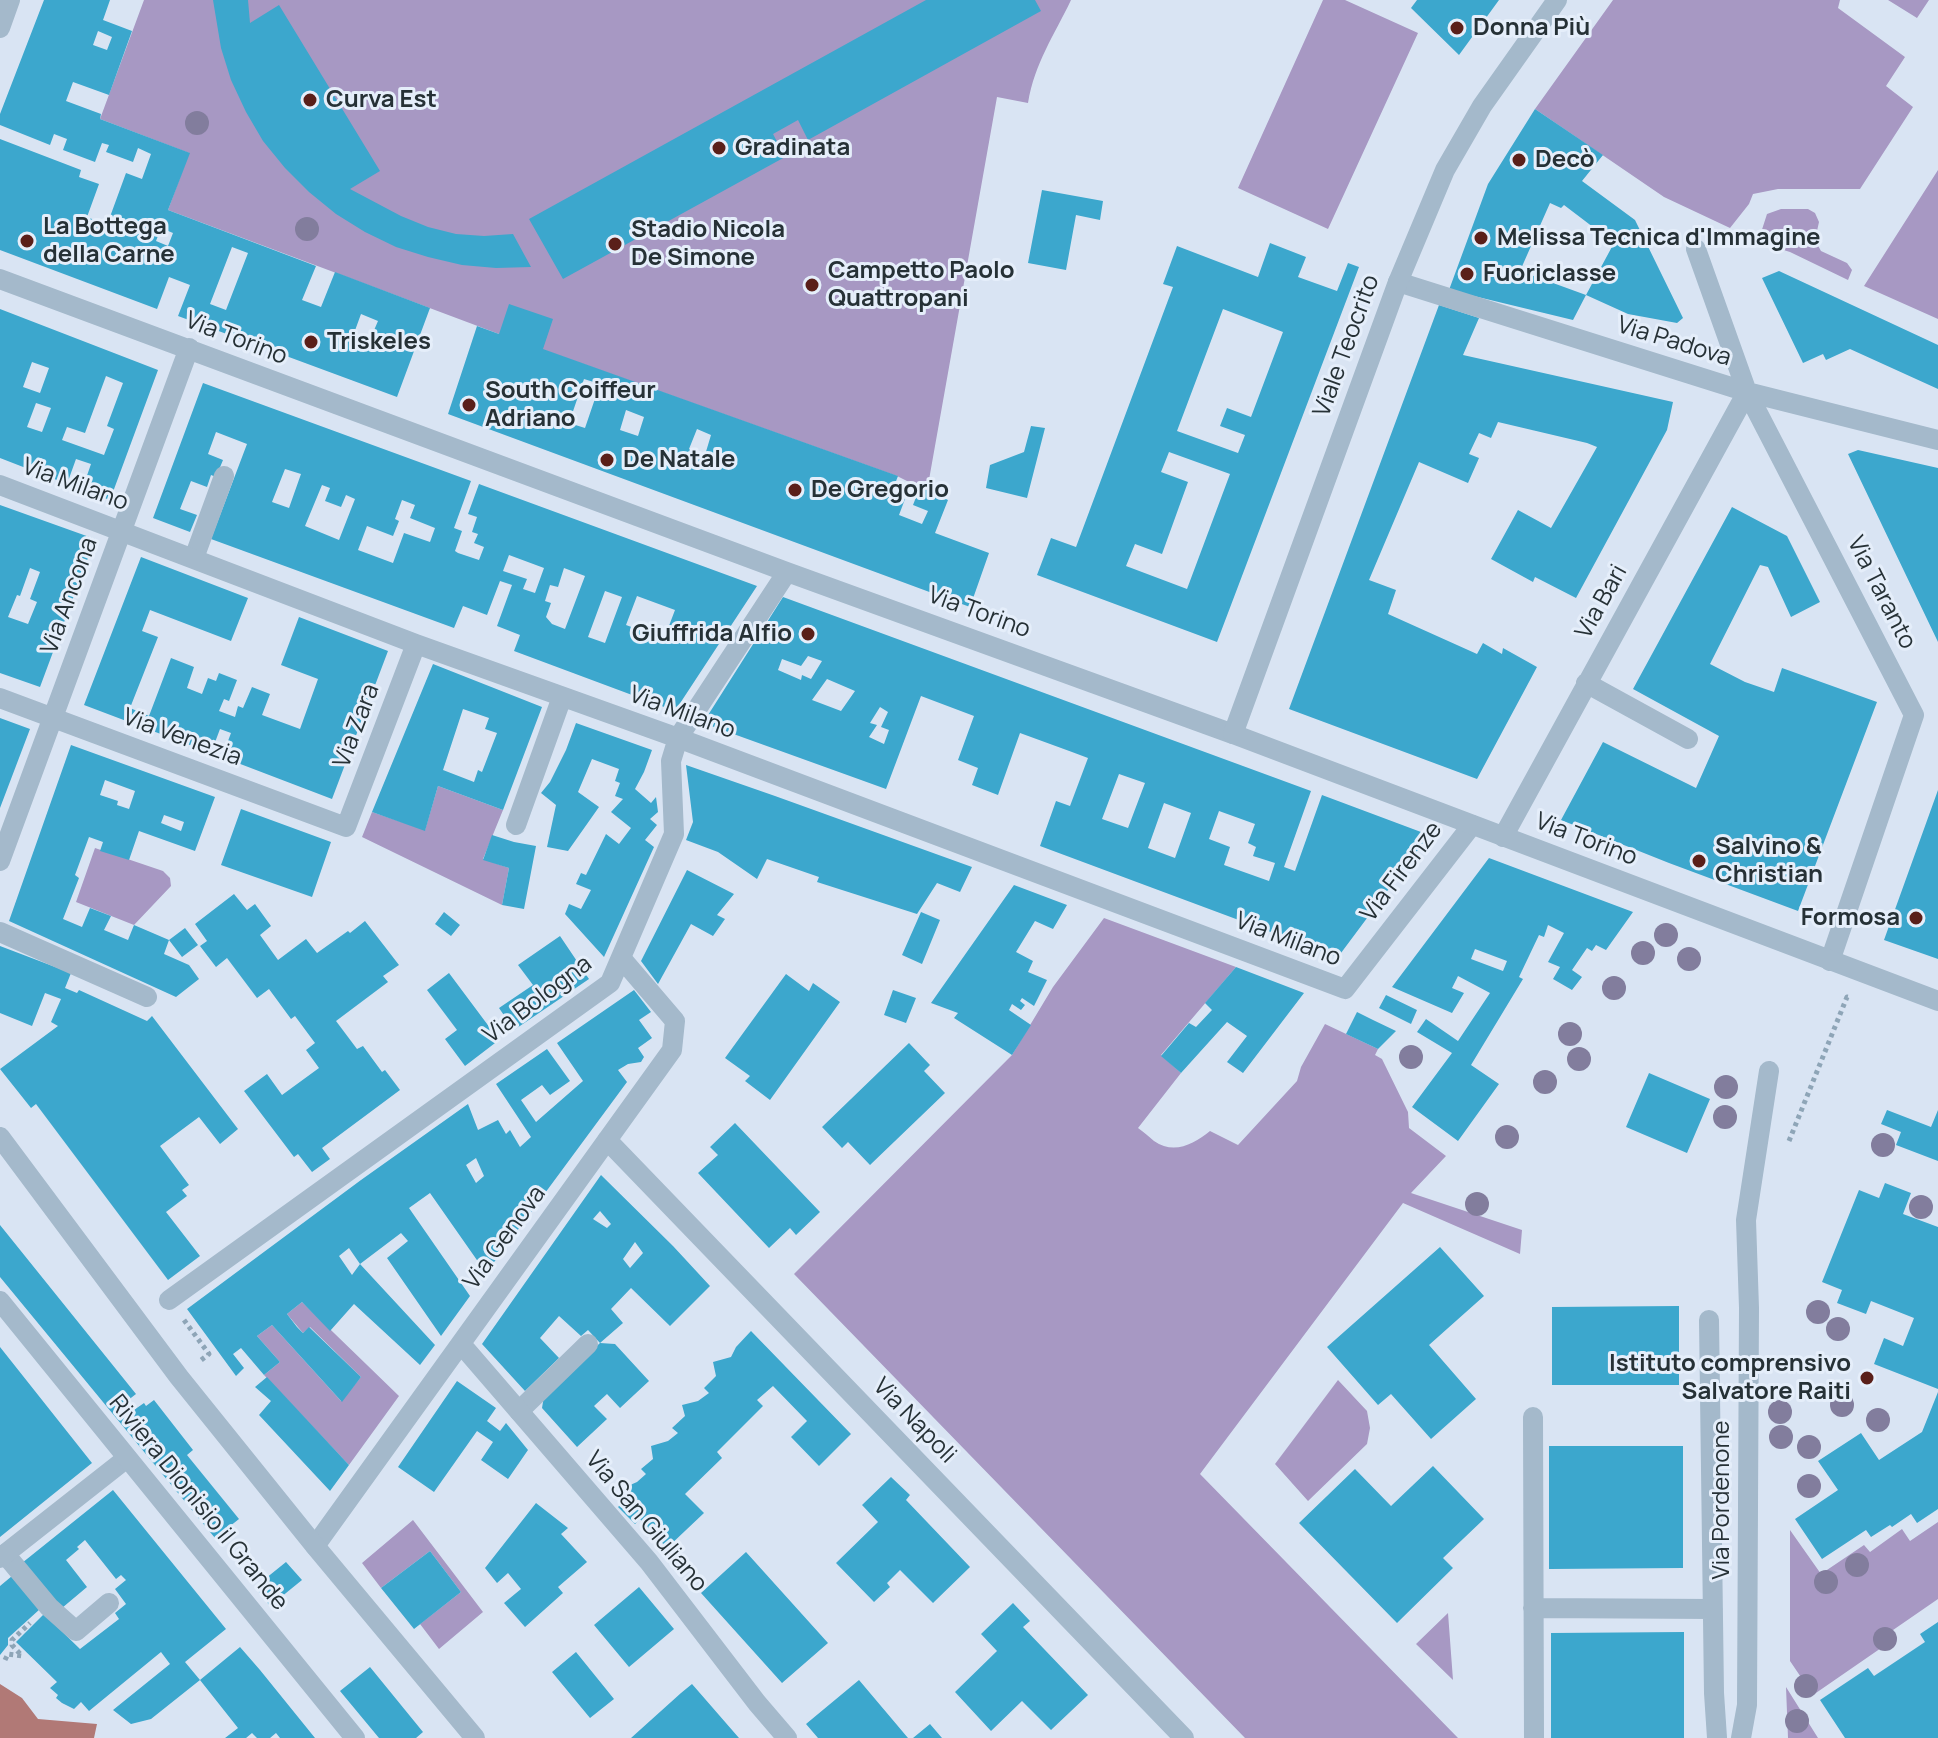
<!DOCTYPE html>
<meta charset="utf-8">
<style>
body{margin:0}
canvas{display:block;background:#d9e4f3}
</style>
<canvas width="1938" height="1738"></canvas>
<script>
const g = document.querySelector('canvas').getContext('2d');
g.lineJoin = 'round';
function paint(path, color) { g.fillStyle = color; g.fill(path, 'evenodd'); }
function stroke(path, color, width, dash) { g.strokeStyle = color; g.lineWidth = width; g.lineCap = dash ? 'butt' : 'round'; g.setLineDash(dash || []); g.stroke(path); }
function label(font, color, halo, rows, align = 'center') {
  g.font = font + ' Manrope,sans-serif'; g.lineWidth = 6; g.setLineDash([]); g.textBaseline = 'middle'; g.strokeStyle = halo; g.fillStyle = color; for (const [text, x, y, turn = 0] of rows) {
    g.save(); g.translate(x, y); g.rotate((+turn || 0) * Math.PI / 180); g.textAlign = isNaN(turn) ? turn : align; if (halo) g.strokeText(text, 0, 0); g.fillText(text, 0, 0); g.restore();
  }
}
const green = new Path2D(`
 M144,0H1071C1054,36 1035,62 1028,103L997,97L927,491L897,476L499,334L168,210L189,153L100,119Z
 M1323,0H1345L1418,33L1328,229L1238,188Z
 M1613,0H1840L1838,8L1905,57L1886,86L1913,107L1860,189H1778L1753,194L1749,204L1730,228L1664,197L1535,109Z
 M1888,0H1929L1917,18Z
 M1938,170V319L1864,286Z
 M1781,209H1808L1815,213L1819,222L1815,240L1821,251L1847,263L1852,270L1848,280L1790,252L1758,242L1767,214Z
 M438,786L503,810L483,859L509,868L502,905L362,837L372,812L425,830Z
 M95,848L163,871L170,878L171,886L134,925L76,902Z
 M1104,918L1236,967L1161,1055L1181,1073L1138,1128C1144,1132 1149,1137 1154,1141C1174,1155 1194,1144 1210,1131L1238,1145L1297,1081L1301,1067L1325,1024L1378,1049L1375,1055L1382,1059L1408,1112L1409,1128L1446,1156L1411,1193L1522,1230L1520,1254L1403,1203L1200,1474L1458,1738H1245L794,1274L1012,1055L1053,987Z
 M302,1302L399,1396L349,1465L264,1375L280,1362L257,1336L272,1325L341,1401L361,1377L310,1327L303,1333L287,1314Z
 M1338,1380L1367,1411L1370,1428L1367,1444L1308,1501L1275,1464Z
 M413,1520L483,1612L439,1649L420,1624L461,1592L430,1551L381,1588L362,1563Z
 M1938,1522V1599L1880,1639L1884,1646L1813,1695L1790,1661V1530L1821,1574L1864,1545L1870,1552L1902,1529L1910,1541Z
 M1448,1613L1453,1680L1416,1644Z
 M1786,1687L1818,1738H1788Z`);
const water = new Path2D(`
 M0,1684L22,1698L38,1719L97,1724L94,1738H0Z`);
const building = new Path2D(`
 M44,0H110L103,20L132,31L109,95L73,82L66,101L101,114L100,119L190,153L168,210L316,266L302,300L321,307L335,272L430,308L397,397L178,316L190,285L169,277L157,309L0,250V139L81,170L79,177L99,184L87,217L107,225L126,173L142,179L151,154L138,148L133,162L106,152L109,145L102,143L95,162L63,150L67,139L54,134L50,145L0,125V114ZM98,31L112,37L107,50L93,45ZM161,228L173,233L168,246L156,241ZM232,247L248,253L226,310L210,304ZM361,314L378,321L369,342L353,336Z
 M213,0H248L250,23L279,5L380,171L350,189L401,216L428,227L456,234L484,236L513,234L531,267L496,268L462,265L428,257L396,247L365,232L336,214L309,192L285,168L263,141L246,112L231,80L221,48Z
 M926,0H1035L1041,11L808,140L798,120L773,134L785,157L563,279L529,219Z
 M1417,0H1499L1459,55L1411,8Z
 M1535,109L1603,155L1582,181L1635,220L1683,318L1677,323L1628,314L1586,295L1614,243L1564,205L1561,208L1550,203L1520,271L1586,295L1573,320L1449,290L1488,184Z
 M1042,190L1103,201L1100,220L1076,215L1066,270L1028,263Z
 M1270,243L1306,257L1298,277L1337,291L1348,263L1359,267L1217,642L1037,575L1051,538L1076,547L1173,287L1163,284L1177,246L1258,277ZM1223,309L1283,332L1251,417L1227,408L1220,426L1245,435L1238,453L1177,431ZM1169,452L1230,474L1187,589L1126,566L1135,544L1162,554L1188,482L1161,472Z
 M1779,271L1938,345V389L1850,349L1826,360L1823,354L1803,363L1762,278Z
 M509,304L553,319L543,349L898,476L891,494L905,499L899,515L922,524L928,511L913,505L920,487L948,500L935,533L989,553L970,607L448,414L477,326L499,334ZM584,379L600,384L585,428L569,423ZM626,410L644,417L638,436L620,430ZM697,429L711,435L705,455L689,449Z
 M1439,305L1479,318L1463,355L1673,402L1667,430L1576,598L1535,577L1533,582L1491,559L1518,510L1551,528L1597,447L1587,443L1498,422L1491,438L1479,433L1469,454L1479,458L1468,483L1419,462L1369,580L1396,590L1388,614L1477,654L1483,643L1502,654L1503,648L1537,667L1477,779L1289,709Z
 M0,309L158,370L110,500L82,490L91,464L76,459L67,484L0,458ZM32,362L49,368L40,393L23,387ZM106,376L123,383L107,426L114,429L104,455L62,440L67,427L85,433ZM36,403L51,408L42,432L27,427Z
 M203,383L471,481L454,528L462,531L455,551L458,553L479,560L484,547L474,543L478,534L472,532L477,517L468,514L479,484L757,586L675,711L514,651L520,635L497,626L512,585L500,581L487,615L463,606L454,628L211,539L247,444L216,432L208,454L223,460L216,477L211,475L207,487L191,481L180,509L197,515L190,532L153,518ZM285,469L301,474L289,508L272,502ZM322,485L330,488L325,501L341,507L346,495L355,499L339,540L305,526ZM402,500L415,505L410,518L435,528L430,542L404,533L393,563L358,550L367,526L393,536L399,521L395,519ZM509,555L544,568L535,593L523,589L527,579L503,571ZM564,568L585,576L565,629L552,624L546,617L551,603L545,601L550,585L558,587ZM605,591L622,597L605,643L588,637ZM637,596L675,610L664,639L626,625Z
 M1031,426L1045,428L1027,498L986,488L990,465L1024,452Z
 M1858,450L1938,468V642L1848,454Z
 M0,505L95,539L40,687L0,673ZM30,568L40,572L30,599L37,602L28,624L8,617L17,595L20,596Z
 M1732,507L1787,536L1820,602L1791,617L1768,567L1760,565L1710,664L1745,682L1774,692L1782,668L1877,702L1798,911L1669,863L1561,820L1603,742L1696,788L1719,736L1633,689Z
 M141,557L248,598L231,641L150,610L142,631L158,637L130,708L149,716L171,658L194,667L187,688L202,694L208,678L216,681L219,673L237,680L229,701L224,699L219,711L235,717L238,706L243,708L252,687L270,694L262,715L300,729L318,679L281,665L299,617L388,651L332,799L222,757L231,733L220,729L211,753L84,705Z
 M783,597L1311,791L1284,867L1295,871L1322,795L1429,835L1338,957L1040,846L1056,801L1070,806L1088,758L1072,752L1020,733L998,795L972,785L978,768L958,760L974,716L921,696L886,789L703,723ZM808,656L822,661L811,679L802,675L801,680L778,670L782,659L801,666ZM827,679L855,691L841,711L812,700ZM880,707L888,712L881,727L889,730L884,744L869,737L877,725L870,723ZM1119,774L1145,783L1128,828L1102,819ZM1164,803L1191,813L1175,858L1148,848ZM1219,811L1255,824L1248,843L1256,847L1253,856L1275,863L1269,881L1224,865L1230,847L1209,839Z
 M433,664L542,707L503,810L438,786L425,831L372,812ZM463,709L489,718L485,729L497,733L482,772L478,770L474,782L443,770Z
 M0,718L30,729L0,808Z
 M576,723L652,750L644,772L635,789L651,803L656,797L658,812L650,819L657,825L645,840L654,847L604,957L565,914L569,904L581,909L591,890L576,884L581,873L586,875L606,834L619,844L631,828L611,812L623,799L615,796L620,783L615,781L619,769L592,759L578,792L599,807L568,851L547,847L556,805L541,793L550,782L566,750Z
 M71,745L215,797L195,851L139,831L129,860L100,851L103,842L89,837L75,875L79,878L63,919L82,927L90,908L111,916L104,930L128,940L134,925L169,940L185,928L198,945L182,957L169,940L164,954L189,965L199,979L176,997L9,921ZM105,780L135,791L129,809L117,805L118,801L100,795ZM164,815L184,822L181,831L161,823Z
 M686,765L775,796L972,867L960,892L937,883L917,914L817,882L819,877L767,859L757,879L718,852L686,840L693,822Z
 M1938,790V959L1884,940Z
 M241,809L331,842L312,897L221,865Z
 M492,835L514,842L536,846L524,909L502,905L509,868L483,860Z
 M1489,858L1633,912L1606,950L1596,945L1592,951L1587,948L1572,970L1582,977L1572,990L1553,979L1560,967L1548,962L1564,933L1548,925L1544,937L1539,935L1519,977L1523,979L1471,1065L1499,1084L1458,1141L1412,1107L1452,1053L1417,1032L1426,1019L1458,1041L1490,993L1458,976L1452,988L1464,993L1452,1013L1392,987ZM1475,949L1507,961L1503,971L1471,959Z
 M687,870L734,894L717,915L725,919L713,936L691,924L658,984L641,961Z
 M1014,885L1067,905L1053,929L1035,921L1016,952L1033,961L1028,972L1047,980L1034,1006L1022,998L1020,1001L1025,1005L1021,1010L1012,1004L1009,1010L1031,1025L1012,1055L954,1018L958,1013L931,1003Z
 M234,894L247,910L255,904L271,926L260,935L278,960L306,939L317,953L348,931L350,933L365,921L399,965L383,976L388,982L336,1021L357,1049L363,1046L382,1072L385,1070L400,1090L322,1148L330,1159L312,1172L298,1154L294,1157L244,1091L267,1074L282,1095L319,1068L306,1050L315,1043L295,1016L291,1019L269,989L257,998L227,958L216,967L200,946L207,941L195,924Z
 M444,912L460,925L451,936L435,924Z
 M921,912L940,920L922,964L902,955Z
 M560,936L589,979L514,1030L499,1008L533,985L518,965Z
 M0,946L71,973L65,988L77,993L79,990L147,1021L152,1016L238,1129L220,1144L199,1117L160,1146L189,1185L182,1190L187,1196L166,1212L200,1256L168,1280L36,1104L31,1108L0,1069L58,1026L51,1022L61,999L45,993L32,1026L0,1013Z
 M1236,967L1304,993L1243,1073L1227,1062L1247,1036L1227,1022L1181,1073L1161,1056L1189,1023L1196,1027L1212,1010L1205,1003Z
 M449,973L499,1040L465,1066L445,1039L457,1030L427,990Z
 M786,974L809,991L813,983L840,1002L770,1100L745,1081L750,1076L725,1058Z
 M634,990L651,1012L639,1020L652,1038L638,1048L644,1057L641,1062L628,1064L618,1070L627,1082L486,1273L430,1193L409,1208L470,1296L441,1336L387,1258L408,1241L401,1233L360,1264L435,1345L420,1365L354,1304L330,1331L302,1302L287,1314L297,1327L303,1333L309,1327L361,1377L342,1402L272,1325L257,1336L280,1362L264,1375L241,1348L233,1354L244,1368L236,1376L187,1309L361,1180L468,1104L478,1130L498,1120L506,1134L510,1130L520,1147L531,1137L496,1084L547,1049L570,1081L550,1095L542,1085L521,1100L536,1122L583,1081L557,1043ZM476,1158L484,1176L476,1183L466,1165ZM349,1248L360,1264L352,1275L339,1256Z
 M893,990L916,998L906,1023L884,1015Z
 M1386,995L1417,1010L1411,1024L1379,1008Z
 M1357,1012L1373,1020L1396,1031L1378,1049L1346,1034Z
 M909,1043L930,1065L924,1071L945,1093L870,1165L848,1142L842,1148L822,1127Z
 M1649,1073L1710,1099L1687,1153L1626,1127Z
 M1887,1110L1931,1127L1938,1110V1161L1896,1145L1901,1132L1881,1124Z
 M735,1123L820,1212L796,1235L790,1228L769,1248L698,1173L718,1155L710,1147Z
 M601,1175L673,1246L710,1286L670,1326L631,1288L611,1309L623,1323L600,1343L588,1330L581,1336L559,1316L540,1338L559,1358L525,1391L482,1344ZM600,1211L611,1224L607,1228L593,1219ZM635,1242L643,1253L630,1268L623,1259Z
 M1885,1183L1911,1193L1903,1214L1938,1227V1389L1874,1364L1884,1338L1903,1346L1914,1318L1871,1301L1866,1314L1837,1303L1842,1290L1822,1282L1859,1190L1879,1198Z
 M0,1225L136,1394L127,1401L134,1410L144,1403L146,1406L154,1400L193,1450L187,1455L239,1519L215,1538L0,1277Z
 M1440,1247L1484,1296L1429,1345L1476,1399L1431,1439L1391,1394L1378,1405L1327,1347Z
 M1679,1306V1385H1552V1307Z
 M751,1331L851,1434L819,1466L791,1437L807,1421L773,1386L757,1400L763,1406L717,1452L722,1458L685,1494L704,1513L667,1548L640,1519L635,1524L618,1507L623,1502L621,1489L637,1482L646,1474L641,1469L653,1459L651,1446L668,1441L678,1433L672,1428L685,1416L682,1405L698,1401L709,1393L704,1388L716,1376L713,1362L731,1357L736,1347Z
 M600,1343L615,1344L649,1381L620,1408L607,1394L594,1406L607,1419L577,1447L542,1408L544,1396Z
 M0,1347L92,1463L0,1537Z
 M267,1377L349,1465L330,1491L259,1415L271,1401L255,1387Z
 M457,1381L496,1408L487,1421L500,1431L506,1423L528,1450L508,1479L481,1460L493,1442L477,1431L434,1492L398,1467Z
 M1938,1392V1509L1917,1523L1911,1514L1892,1527L1890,1525L1871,1537L1866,1530L1822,1559L1795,1519L1838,1490L1818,1461L1861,1433L1879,1460L1922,1432Z
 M1549,1446H1683V1568L1549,1569Z
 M1433,1466L1484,1519L1443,1558L1453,1568L1397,1623L1299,1523L1355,1469L1391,1506Z
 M891,1477L910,1495L906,1500L970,1567L933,1603L900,1570L887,1583L890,1587L874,1602L836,1563L878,1522L862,1505Z
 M113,1490L226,1629L185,1662L200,1680L151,1719L131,1724L113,1710L170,1664L161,1652L89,1711L81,1702L74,1709L62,1703L56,1698L58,1695L50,1688L57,1682L16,1642L44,1614L80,1649L119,1619L115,1613L126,1604L115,1589L126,1580L121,1575L116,1579L85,1540L77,1547L79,1549L66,1560L87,1587L62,1608L22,1563Z
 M536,1503L568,1528L561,1534L587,1562L558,1587L563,1593L525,1627L504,1603L521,1589L508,1573L497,1583L485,1568Z
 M430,1551L461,1592L414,1629L381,1588Z
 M746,1552L828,1643L782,1683L701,1593Z
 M286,1562L302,1580L270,1606L255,1587Z
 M12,1576L40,1609L8,1638V1645L0,1655V1586Z
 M639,1587L674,1629L629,1667L594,1625Z
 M1013,1603L1030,1621L1023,1627L1088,1695L1051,1730L1022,1701L991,1731L955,1692L997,1651L981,1634Z
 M1938,1622V1738H1845L1820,1700L1868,1668L1874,1676L1925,1642L1920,1634Z
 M1684,1632V1738H1551V1633Z
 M240,1647L260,1670L315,1738H280L276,1733L270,1738H257L252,1733L246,1738H225L238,1728L200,1680Z
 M576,1652L614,1699L590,1718L552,1672Z
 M370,1667L423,1732L416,1738H379L340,1691Z
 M859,1680L908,1738H818L806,1724Z
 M692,1684L739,1738H631L681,1693Z
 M930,1724L942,1738H913Z`);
const path = new Path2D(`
 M1789,1141L1847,997L1851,998
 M184,1320L209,1354L200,1361
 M5,1660L8,1654L22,1656L12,1645V1640L30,1623`);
const service = new Path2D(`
 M0,932L147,997
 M1709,1320L1714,1693L1717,1738
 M519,1411L588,1344
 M1533,1417L1534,1738
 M1533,1608L1713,1609`);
const pedestrian = new Path2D(`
 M194,558L224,476
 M5,1554L49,1607L76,1631L109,1603`);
const minor = new Path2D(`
 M0,28L10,0
 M1696,249L1747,392L1914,715L1830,961
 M0,279L787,572L1233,734
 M1398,282L1747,392L1938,440
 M0,485L416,644L678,738L1345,989L1472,825
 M1586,683L1688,739
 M0,698L346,827L416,644
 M516,825L562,697
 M1503,837L1747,392
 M0,861L189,348
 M607,1140L1184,1738
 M169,1300L610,983L674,834L671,761L678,738L787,572
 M461,1344L649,1562L757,1703L787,1738
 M315,1546L672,1050L675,1021L622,959
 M0,1558L127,1458
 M1741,1738L1747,1705L1749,1308L1746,1220L1769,1071`);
const tertiary = new Path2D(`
 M1557,0L1482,106L1445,170L1398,282L1233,734L1938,1001
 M0,1137L179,1377L315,1546L475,1738
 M0,1301L355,1738`);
const trees = [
 [197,123],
 [307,229],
 [1666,935],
 [1643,953],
 [1689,959],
 [1614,988],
 [1570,1034],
 [1411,1057],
 [1579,1059],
 [1545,1082],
 [1726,1087],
 [1725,1117],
 [1507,1137],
 [1883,1145],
 [1477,1204],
 [1921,1207],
 [1818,1312],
 [1838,1329],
 [1842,1405],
 [1780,1412],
 [1878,1420],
 [1781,1437],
 [1809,1447],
 [1809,1486],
 [1857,1565],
 [1826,1582],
 [1885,1639],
 [1806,1686],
 [1797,1721]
];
const markers = [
 [1457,28,8,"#5a1f19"],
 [310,100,8,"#5a1f19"],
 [719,148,8,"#5a1f19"],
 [1519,160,8,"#5a1f19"],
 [1481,238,8,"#5a1f19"],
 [27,241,8,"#5a1f19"],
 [615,244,8,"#5a1f19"],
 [1467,274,8,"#5a1f19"],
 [812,285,8,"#5a1f19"],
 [311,342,8,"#5a1f19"],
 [469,405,8,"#5a1f19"],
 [607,460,8,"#5a1f19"],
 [795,490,8,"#5a1f19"],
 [808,634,8,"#5a1f19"],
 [1699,861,8,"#5a1f19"],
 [1916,918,8,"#5a1f19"],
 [1867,1378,8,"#5a1f19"]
];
const poiNames = [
 ["Donna Più",1473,28],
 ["Curva Est",326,100],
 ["Gradinata",735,148],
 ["Decò",1535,160],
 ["La Bottega",43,227],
 ["della Carne",43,255],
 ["Stadio Nicola",631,230],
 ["De Simone",631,258],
 ["Melissa Tecnica d'Immagine",1497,238],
 ["Campetto Paolo",828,271],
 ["Quattropani",828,299],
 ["Fuoriclasse",1483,274],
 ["Triskeles",327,342],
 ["South Coiffeur",485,391],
 ["Adriano",485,419],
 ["De Natale",623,460],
 ["De Gregorio",811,490],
 ["Giuffrida Alfio",792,634,"right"],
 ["Salvino &",1715,847],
 ["Christian",1715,875],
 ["Formosa",1900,918,"right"],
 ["Istituto comprensivo",1851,1364,"right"],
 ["Salvatore Raiti",1851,1392,"right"]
];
const streetNames = [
 ["Via Torino",236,339,21],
 ["Via Padova",1674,342,17],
 ["Viale Teocrito",1347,346,-70],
 ["Via Milano",75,485,20],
 ["Via Taranto",1881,593,63],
 ["Via Ancona",70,596,-70],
 ["Via Bari",1602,602,-61],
 ["Via Torino",979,613,20],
 ["Via Milano",682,713,20],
 ["Via Zara",357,726,-69],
 ["Via Venezia",182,738,20],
 ["Via Torino",1586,840,21],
 ["Via Firenze",1402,872,-53],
 ["Via Milano",1288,940,21],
 ["Via Bologna",538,1000,-37],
 ["Via Genova",505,1238,-54],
 ["Via Napoli",914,1421,46],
 ["Via Pordenone",1722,1500,-90],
 ["Riviera Dionisio il Grande",198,1503,51],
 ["Via San Giuliano",646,1522,50]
];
paint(green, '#a798c3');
paint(water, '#b17976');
paint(building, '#3ca7cd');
stroke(path, '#8ea5b7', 5, [4, 4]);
stroke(service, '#a4b9cb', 20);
stroke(pedestrian, '#a4b9cb', 20);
stroke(minor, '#a4b9cb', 20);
stroke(tertiary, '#a4b9cb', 20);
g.fillStyle = '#827d9d';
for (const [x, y] of trees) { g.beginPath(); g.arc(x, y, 12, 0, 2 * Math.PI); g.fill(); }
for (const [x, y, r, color] of markers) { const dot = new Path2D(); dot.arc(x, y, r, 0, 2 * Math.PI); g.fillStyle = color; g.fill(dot); stroke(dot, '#e5eefa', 3); }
label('bold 24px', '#263136', '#e5eefa', poiNames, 'left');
label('24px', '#263136', '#e5eefa', streetNames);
</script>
